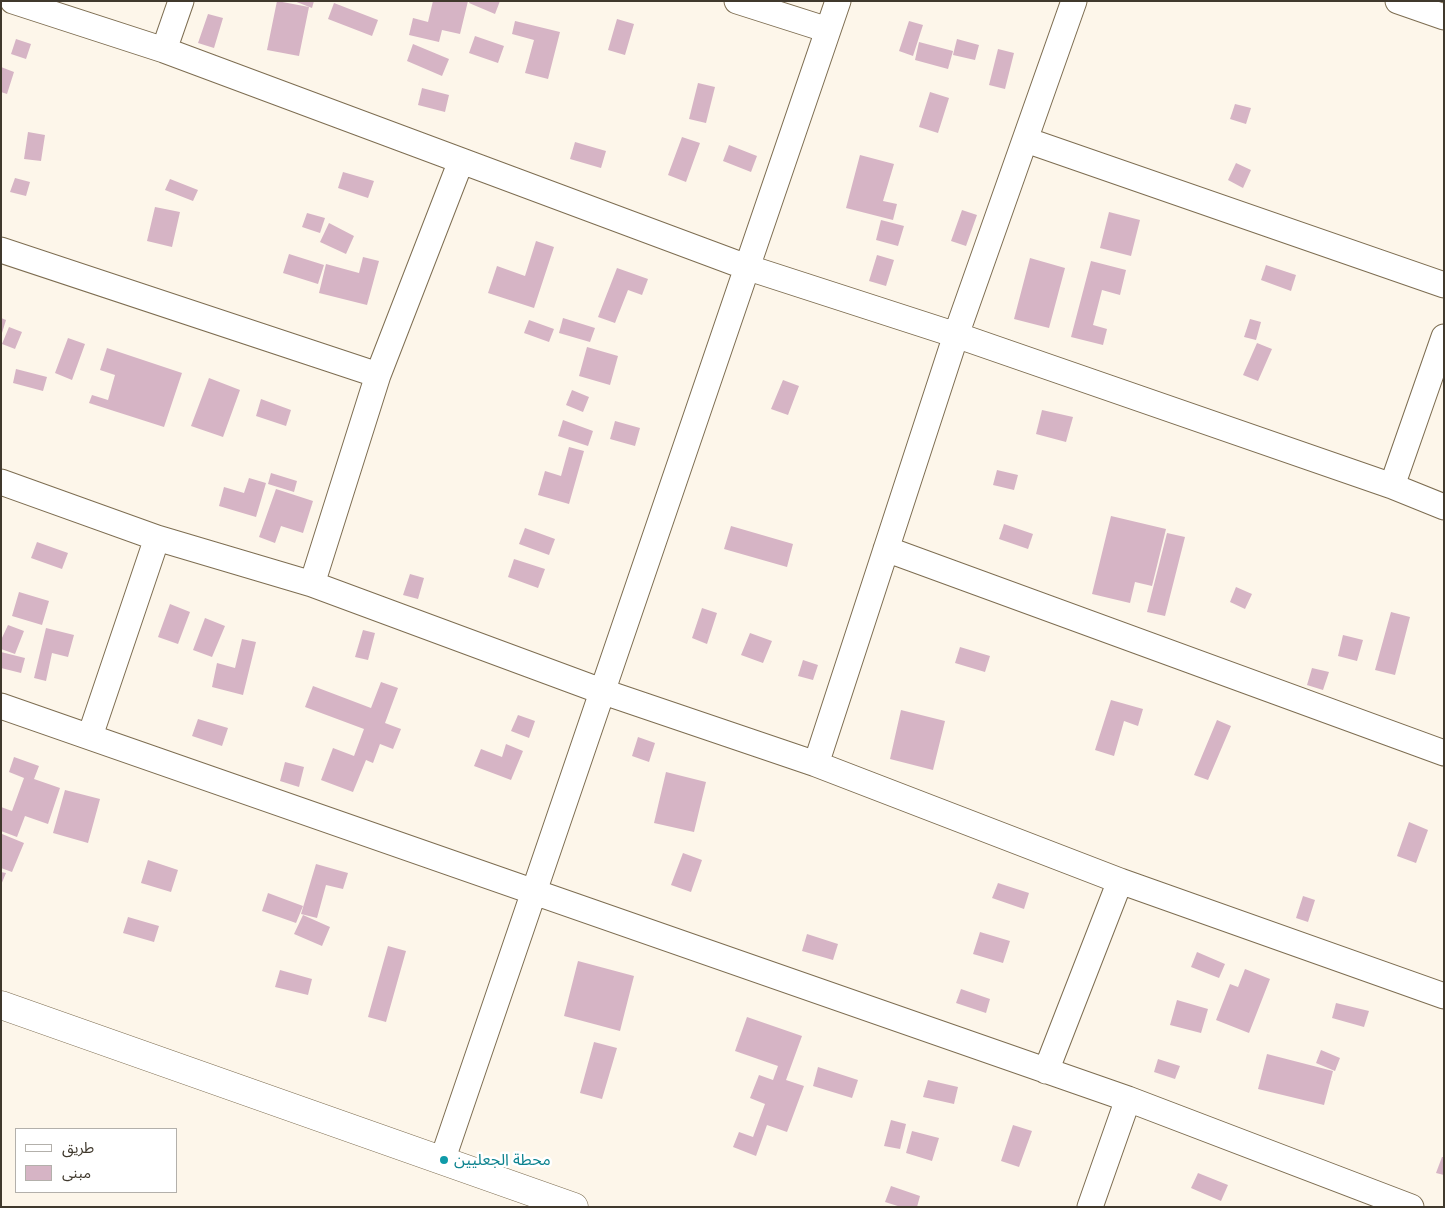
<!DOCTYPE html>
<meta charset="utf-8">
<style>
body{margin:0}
#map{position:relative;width:1445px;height:1208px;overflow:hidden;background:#fdf6ea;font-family:Lato,"Noto Sans Arabic",sans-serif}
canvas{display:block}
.frame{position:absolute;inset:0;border:2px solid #40392d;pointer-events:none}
.legend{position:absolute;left:15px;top:1128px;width:162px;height:65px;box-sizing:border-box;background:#fff;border:1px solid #b3b0ab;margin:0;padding:6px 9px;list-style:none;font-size:15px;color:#40392d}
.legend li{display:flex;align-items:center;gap:10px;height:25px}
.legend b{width:25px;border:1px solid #b3b0ab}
</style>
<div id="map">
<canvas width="1445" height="1208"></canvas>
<div class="frame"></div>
<ul class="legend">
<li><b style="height:6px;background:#fff"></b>طريق</li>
<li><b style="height:14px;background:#d6b4c5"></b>مبنى</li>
</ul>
</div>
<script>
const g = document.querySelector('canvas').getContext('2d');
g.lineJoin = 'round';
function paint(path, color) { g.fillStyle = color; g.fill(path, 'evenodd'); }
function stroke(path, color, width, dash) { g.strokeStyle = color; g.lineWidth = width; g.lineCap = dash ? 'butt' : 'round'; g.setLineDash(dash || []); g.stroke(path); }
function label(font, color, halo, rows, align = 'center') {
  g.font = font + ' Lato,"Noto Sans Arabic",sans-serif'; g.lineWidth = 5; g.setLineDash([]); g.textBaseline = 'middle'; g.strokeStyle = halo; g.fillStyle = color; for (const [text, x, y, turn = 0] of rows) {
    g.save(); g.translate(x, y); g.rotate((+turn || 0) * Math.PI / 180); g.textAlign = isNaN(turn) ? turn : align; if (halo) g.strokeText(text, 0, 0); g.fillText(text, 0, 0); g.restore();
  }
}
const building = new Path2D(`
 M277,1L309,7L299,56L267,50Z
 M294,1H314L312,8Z
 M433,1H468L460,34L442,30L439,42L409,35L413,18L428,22Z
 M470,1H500L495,14L469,3Z
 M334,3L378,20L372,36L328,19Z
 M208,14L223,18L214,48L198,43Z
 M617,19L634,24L625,55L608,50Z
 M515,21L560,32L548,79L525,73L534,40L512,34Z
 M909,21L923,25L913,56L899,51Z
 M475,36L504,46L498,63L469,53Z
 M16,39L31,44L26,59L11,54Z
 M957,39L979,45L975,60L953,55Z
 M919,42L953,51L948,69L915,60Z
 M413,44L449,59L442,76L407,61Z
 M998,49L1014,53L1005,89L989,85Z
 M1,67L14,72L7,94L1,92Z
 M698,83L715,87L706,123L689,119Z
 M422,88L449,95L445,112L418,105Z
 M930,92L949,98L938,133L919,127Z
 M1235,104L1251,108L1246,124L1230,119Z
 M28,132L45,135L41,161L24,159Z
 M682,137L700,143L686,182L668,175Z
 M575,142L606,151L601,168L570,159Z
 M729,145L757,156L751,172L723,161Z
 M860,155L894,164L883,201L897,204L893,220L846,208Z
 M1236,163L1251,170L1243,188L1228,180Z
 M343,172L374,181L368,198L338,188Z
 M15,178L30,182L26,196L10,192Z
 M170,179L198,190L193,201L165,190Z
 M155,207L180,212L172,247L147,241Z
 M962,210L977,215L966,246L951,241Z
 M1109,212L1140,220L1131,256L1100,248Z
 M307,213L325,218L320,233L302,227Z
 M881,220L904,226L898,246L876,240Z
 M329,223L354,236L346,254L320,242Z
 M536,241L554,247L534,308L488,293L497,266L525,276Z
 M289,254L324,265L318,284L283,273Z
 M877,255L894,260L886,286L869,281Z
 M363,257L379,261L367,305L319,293L326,264L359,273Z
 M1030,258L1065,268L1049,328L1014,319Z
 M1091,261L1126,270L1120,295L1102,290L1093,325L1107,329L1103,345L1071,337Z
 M1266,265L1296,275L1291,291L1261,280Z
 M617,268L648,279L642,295L628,290L615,323L598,317Z
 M1,318L6,320L2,333H1Z
 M563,318L595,328L590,342L559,333Z
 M1250,319L1261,322L1256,340L1244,337Z
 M529,320L554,329L549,342L524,333Z
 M9,327L22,332L15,349L2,344Z
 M68,338L85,344L72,380L55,373Z
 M1257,343L1272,349L1258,381L1243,375Z
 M587,347L618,356L610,385L579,376Z
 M107,348L182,373L164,427L89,403L92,395L108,400L115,375L100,370Z
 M16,369L47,377L43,391L13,383Z
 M209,378L240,390L223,437L191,426Z
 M783,380L799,386L788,415L771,409Z
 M572,390L589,397L583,412L566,405Z
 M261,399L291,410L286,426L256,416Z
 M1042,410L1073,417L1066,442L1036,434Z
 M563,420L593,431L588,446L558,436Z
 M615,421L640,428L635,446L610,439Z
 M569,447L584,451L569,504L538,495L545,471L561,476Z
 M997,470L1018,475L1014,490L993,485Z
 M271,473L297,481L294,492L268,484Z
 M249,478L266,483L256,517L219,506L224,487L244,493Z
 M276,489L313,501L303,533L281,526L275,543L259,537Z
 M1111,516L1166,529L1152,586L1135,582L1130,603L1092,594Z
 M1004,524L1033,534L1028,549L999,539Z
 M731,526L793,544L787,567L724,549Z
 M525,528L555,539L549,555L519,544Z
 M1167,533L1185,537L1165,616L1147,612Z
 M37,542L68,553L62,569L31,558Z
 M514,559L545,569L538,588L508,577Z
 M410,574L424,578L418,599L403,595Z
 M1236,587L1252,594L1245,609L1230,602Z
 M19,592L49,601L42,625L12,616Z
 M170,604L190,612L178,644L158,637Z
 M702,608L717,613L707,644L692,638Z
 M1391,612L1410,617L1395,675L1375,670Z
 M205,618L225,626L212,657L193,650Z
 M8,625L24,631L15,654L1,649V640Z
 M46,628L74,635L68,657L52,653L46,681L34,678Z
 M363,630L375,633L368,660L355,657Z
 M750,633L772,641L763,663L741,655Z
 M1343,635L1363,640L1357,661L1338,656Z
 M242,639L256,642L243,695L212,687L217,663L235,668Z
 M960,647L990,656L985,672L955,663Z
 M1,652L25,658L21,673L1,668Z
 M803,660L818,665L813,680L798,676Z
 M1312,668L1329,672L1323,690L1307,685Z
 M381,682L398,688L385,723L401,729L393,749L380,744L373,763L366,760L353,792L321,780L333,748L354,756L364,729L305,707L313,686L371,708Z
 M1111,700L1143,709L1138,726L1124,721L1114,756L1095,750Z
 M901,710L945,721L933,770L890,759Z
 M518,715L535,721L529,738L511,731Z
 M198,719L228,728L222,746L192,736Z
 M1217,720L1231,726L1208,780L1194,775Z
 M638,737L655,743L649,762L632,756Z
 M506,744L523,751L511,780L474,766L481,749L502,757Z
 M14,757L39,766L34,779L60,788L48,824L25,816L17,837L1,831V807L12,811L24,778L9,772Z
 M285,762L304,767L299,787L280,781Z
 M666,772L706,782L694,832L654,823Z
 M65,790L100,799L88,843L53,833Z
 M1409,822L1428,830L1416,863L1397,856Z
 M2,834L24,843L12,872L1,868Z
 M683,853L702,860L691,892L671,885Z
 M148,860L178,870L171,892L141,883Z
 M316,864L348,873L343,889L326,885L317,918L301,914Z
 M1,872L6,873L1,885Z
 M998,883L1029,893L1024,909L992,898Z
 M268,893L303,906L296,923L262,911Z
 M1303,896L1315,900L1308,922L1296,918Z
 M303,915L330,927L322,946L294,934Z
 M128,917L159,926L154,942L123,933Z
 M980,932L1010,941L1003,963L973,954Z
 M807,934L838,944L833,960L802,951Z
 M388,946L406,951L386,1022L368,1017Z
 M1197,952L1225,964L1219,978L1191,967Z
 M578,961L634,976L620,1031L564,1016Z
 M1245,969L1270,979L1249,1033L1216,1020L1230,984L1238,987Z
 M280,970L312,979L308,995L275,987Z
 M961,989L990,999L986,1013L956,1003Z
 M1177,1000L1208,1009L1201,1033L1170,1025Z
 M1336,1003L1369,1011L1364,1027L1332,1018Z
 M747,1017L802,1036L786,1080L804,1086L787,1132L767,1125L756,1156L733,1147L739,1132L753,1137L765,1104L750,1098L759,1075L773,1080L778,1066L735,1051Z
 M594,1042L617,1048L602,1099L580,1093Z
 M1321,1050L1340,1058L1335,1071L1316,1063Z
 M1267,1054L1333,1071L1324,1105L1258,1089Z
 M1158,1059L1180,1066L1175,1079L1154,1072Z
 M818,1067L858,1080L852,1098L813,1086Z
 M928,1080L958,1087L954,1104L923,1097Z
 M891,1120L906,1124L900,1149L884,1146Z
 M1013,1125L1032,1131L1019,1167L1001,1161Z
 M912,1131L939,1138L932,1161L906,1153Z
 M1442,1157H1444V1175L1436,1173Z
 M1198,1173L1228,1185L1221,1201L1191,1188Z
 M891,1186L920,1196L917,1207H901L885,1202Z`);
const minor = new Path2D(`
 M13,1L164,50L749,268L956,335L1392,486L1444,507
 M737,1L828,30
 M1398,1L1444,17
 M164,50L181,1
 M1026,140L1444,285
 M1,250L378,375
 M1,482L157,538L312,584L601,691L816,764L1120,881L1444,996
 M1392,486L1444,337
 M886,549L1444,753
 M312,584L378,375L461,161
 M1,706L1128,1099L1411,1207
 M90,736L157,538
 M816,764L956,335L1074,1
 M1046,1071L1120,881
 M442,1161L838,1
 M1090,1207L1128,1099`);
const tertiary = new Path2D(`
 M1,1005L574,1207`);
const markers = [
 [444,1160,5,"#0f9aa8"]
];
const cultureNames = [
 ["محطة الجعليين",454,1160]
];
paint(building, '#d6b4c5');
stroke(minor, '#7d6d51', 27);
stroke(tertiary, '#7d6d51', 29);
stroke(minor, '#fff', 25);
stroke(tertiary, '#fff', 28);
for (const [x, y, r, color] of markers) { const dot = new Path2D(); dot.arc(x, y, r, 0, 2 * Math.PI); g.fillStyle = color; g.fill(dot); stroke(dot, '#fff', 2); }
label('16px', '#0d838f', '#fff', cultureNames, 'left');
</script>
